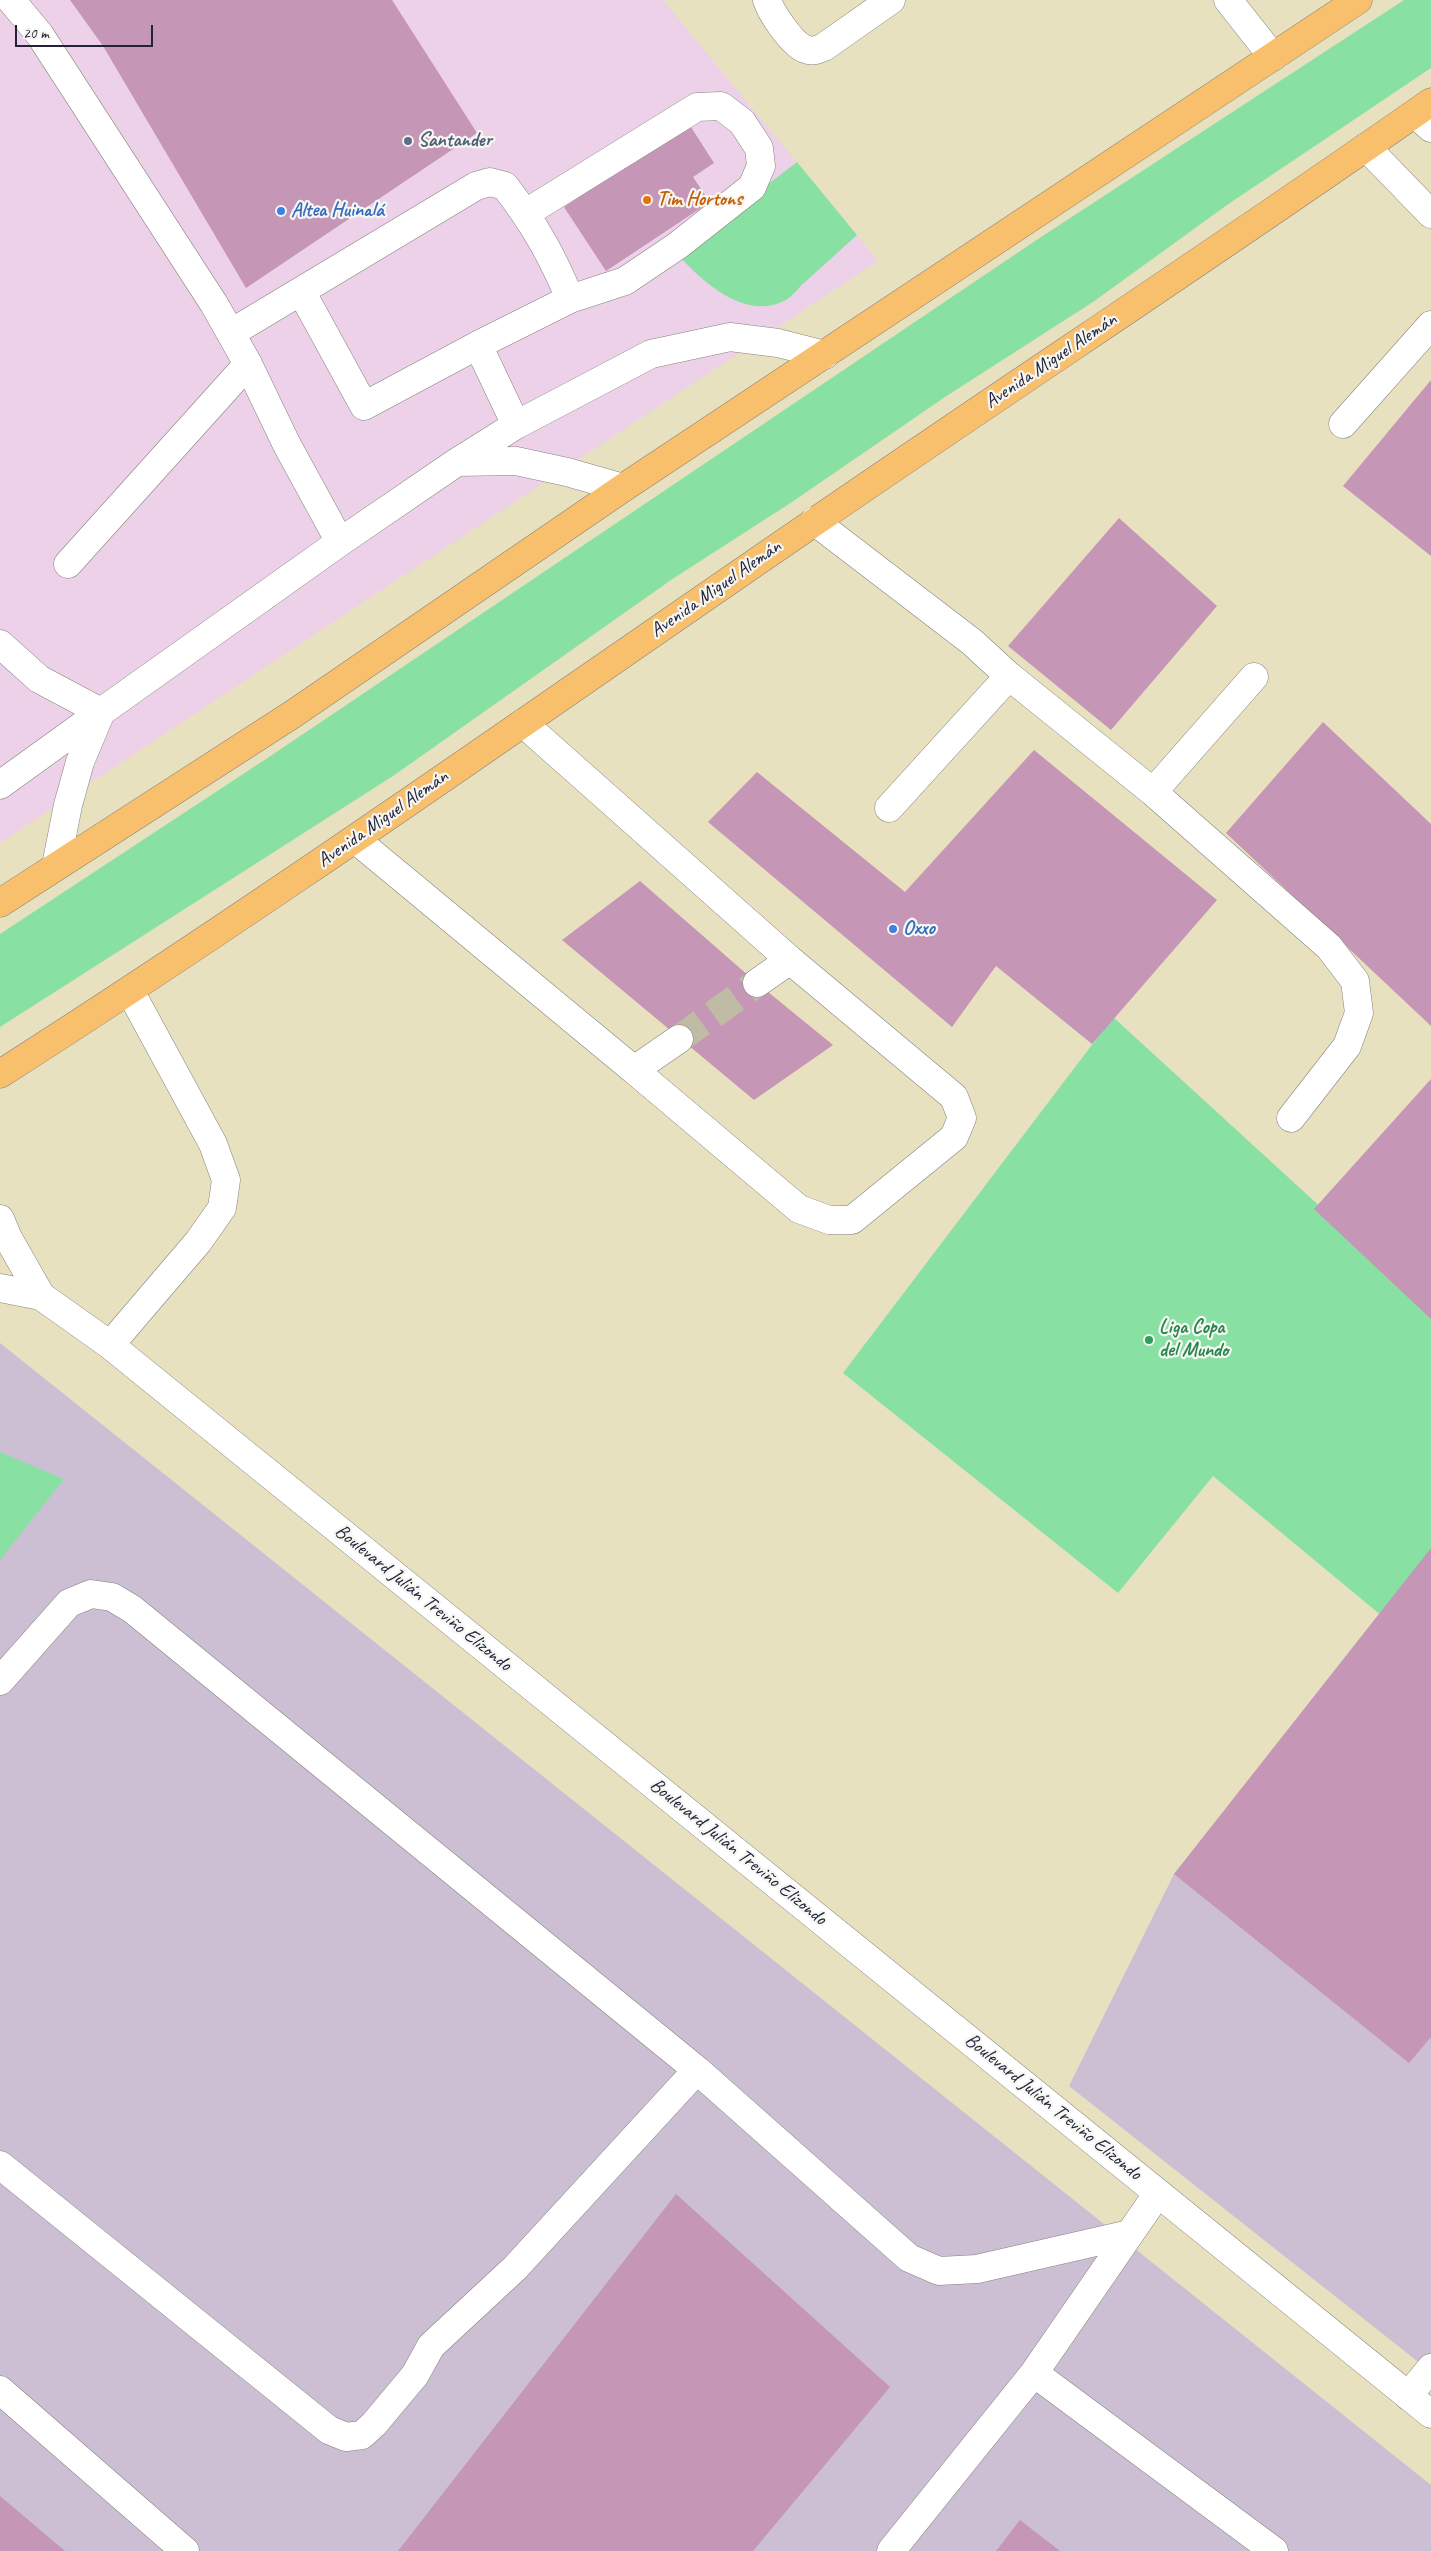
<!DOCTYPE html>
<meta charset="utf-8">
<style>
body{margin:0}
#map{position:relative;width:1431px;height:2551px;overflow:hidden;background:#e8e1bf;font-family:Caveat,sans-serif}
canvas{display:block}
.scale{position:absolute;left:15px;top:25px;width:138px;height:22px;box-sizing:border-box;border:2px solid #22223b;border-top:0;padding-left:6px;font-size:15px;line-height:18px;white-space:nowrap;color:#22223b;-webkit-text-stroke:4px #f6f6f2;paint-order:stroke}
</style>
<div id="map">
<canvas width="1431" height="2551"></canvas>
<div class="scale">20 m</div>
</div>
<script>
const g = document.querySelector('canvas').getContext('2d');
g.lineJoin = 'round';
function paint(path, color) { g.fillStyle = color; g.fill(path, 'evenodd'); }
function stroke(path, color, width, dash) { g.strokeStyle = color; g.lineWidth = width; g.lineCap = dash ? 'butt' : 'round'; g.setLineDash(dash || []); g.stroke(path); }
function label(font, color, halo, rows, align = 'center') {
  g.font = font + ' Caveat,sans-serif'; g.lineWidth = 4.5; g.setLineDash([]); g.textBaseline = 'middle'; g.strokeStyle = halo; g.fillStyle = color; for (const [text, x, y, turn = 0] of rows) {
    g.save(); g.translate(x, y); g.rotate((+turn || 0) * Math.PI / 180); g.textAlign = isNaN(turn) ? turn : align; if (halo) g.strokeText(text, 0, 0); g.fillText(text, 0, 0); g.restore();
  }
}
const built = new Path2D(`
 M0,0H663L878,261L0,843Z`);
const industrial = new Path2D(`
 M0,1343L1431,2485V2551H0Z
 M1431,1548V2372L1069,2086L1174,1874Z`);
const green = new Path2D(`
 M1404,0H1431V68L1227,205L1093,302L945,397L792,502L671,580L393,776L0,1027V934L272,755L1038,239Z
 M797,162L857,235C840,250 823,266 805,282C799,287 793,296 786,300C745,322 702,281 677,254Z
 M1113,1017L1431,1308V1593L1400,1631L1213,1476L1118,1593L843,1373Z
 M0,1452L64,1479L0,1560Z`);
const building = new Path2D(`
 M70,0H392L477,133L246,288L103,46Z
 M689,124L714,163L693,177L710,202L606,271L564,207Z
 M1431,380V556L1343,486Z
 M1119,518L1217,606L1111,730L1008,646Z
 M1323,722L1431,824V1026L1226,833Z
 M1034,750L1217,900L1092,1044L996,966L952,1027L708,822L757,772L905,892Z
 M640,881L757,983L833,1045L754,1100L562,940Z
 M1431,1079V1319L1314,1209Z
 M1431,1548V2037L1409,2063L1174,1874Z
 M676,2194L890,2387L753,2551H398Z
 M0,2496L65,2551H0Z
 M1020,2520L1060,2551H996Z`);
const minorTunnel = new Path2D(`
 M679,1039L757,983`);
const minor = new Path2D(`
 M11,0L40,35L214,304L248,364L287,445L340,542
 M767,0C771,13 792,44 805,49C812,52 817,50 824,47L891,0
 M1228,0L1273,57
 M1415,114L1431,128
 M1366,147L1431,214
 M526,213L697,107L721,106L742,122L759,148L761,166L752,187L677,246L625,281L570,299
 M231,333C313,284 394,235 476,186L490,182L505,186C534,224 552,255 570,299L478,345L364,406L301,291
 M478,345L516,425
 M1343,424L1431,325
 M457,462L516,425L651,354L730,337L778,343L825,355
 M814,521L972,642L1009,676L1153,792L1329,947L1355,981L1359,1013L1347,1046L1291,1118
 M68,564L248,364
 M0,644L39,679L101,712L0,785
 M523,723L790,960L757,983
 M1153,792L1254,677
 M889,808L1009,676
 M355,839L634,1070L679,1039
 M56,866L68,805L80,762L101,712L340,542L457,462L516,461L567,472L623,488
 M634,1070L799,1209L829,1220H852L954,1137L962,1118L954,1097L790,960
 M0,1219L8,1238L41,1296L110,1345L1431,2414
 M0,1288L41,1296
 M110,1345L198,1242L222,1208L226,1180L213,1144L130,991
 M0,1681L69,1603L91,1594L112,1597L132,1609L697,2070L909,2258L939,2271L977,2269L1130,2234
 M0,2165L329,2430L346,2437L362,2435L374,2424L415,2375L431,2346L515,2268L697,2070
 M1034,2373L1274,2551
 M0,2390L185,2551
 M1408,2396L1431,2368
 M891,2551L1034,2373L1158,2193`);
const highway = new Path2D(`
 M0,903L293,714L623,488L1358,0
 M0,1074C276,898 543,708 813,523C1018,382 1227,245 1431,102`);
const markers = [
 [408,141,5,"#5c6f8a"],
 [647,200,5,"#e8710a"],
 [281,211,5,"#3f7fe0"],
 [893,929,5,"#3f7fe0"],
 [1149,1340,5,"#2e9e5b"]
];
const serviceNames = [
 ["Santander",418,141]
];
const foodNames = [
 ["Tim Hortons",657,200]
];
const shopNames = [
 ["Altea Huinalá",291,211],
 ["Oxxo",903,929]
];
const streetNames = [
 ["Avenida Miguel Alemán",1051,361,-34],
 ["Avenida Miguel Alemán",716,589,-35],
 ["Avenida Miguel Alemán",383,819,-35],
 ["Boulevard Julián Treviño Elizondo",423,1598,39],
 ["Boulevard Julián Treviño Elizondo",738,1852,39],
 ["Boulevard Julián Treviño Elizondo",1053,2107,39]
];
const leisureNames = [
 ["Liga Copa",1159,1328],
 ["del Mundo",1159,1351]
];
paint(built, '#edd1e9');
paint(industrial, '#ccbfd4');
paint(green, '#89e0a3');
paint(building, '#c596b5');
stroke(minorTunnel, '#c0bba5', 28, [28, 14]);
stroke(minor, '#85827d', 29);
stroke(highway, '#85827d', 29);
stroke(minor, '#fff', 28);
stroke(highway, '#f8bf6c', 28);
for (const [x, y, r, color] of markers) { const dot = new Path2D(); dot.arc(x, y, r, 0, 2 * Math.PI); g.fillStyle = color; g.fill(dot); stroke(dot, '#f6f6f2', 2); }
label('bold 20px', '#4e5e75', '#f6f6f2', serviceNames, 'left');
label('bold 20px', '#c56008', '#f6f6f2', foodNames, 'left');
label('bold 20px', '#366cbe', '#f6f6f2', shopNames, 'left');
label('20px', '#22223b', '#f6f6f2', streetNames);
label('bold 20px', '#27864d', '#f6f6f2', leisureNames, 'left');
</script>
